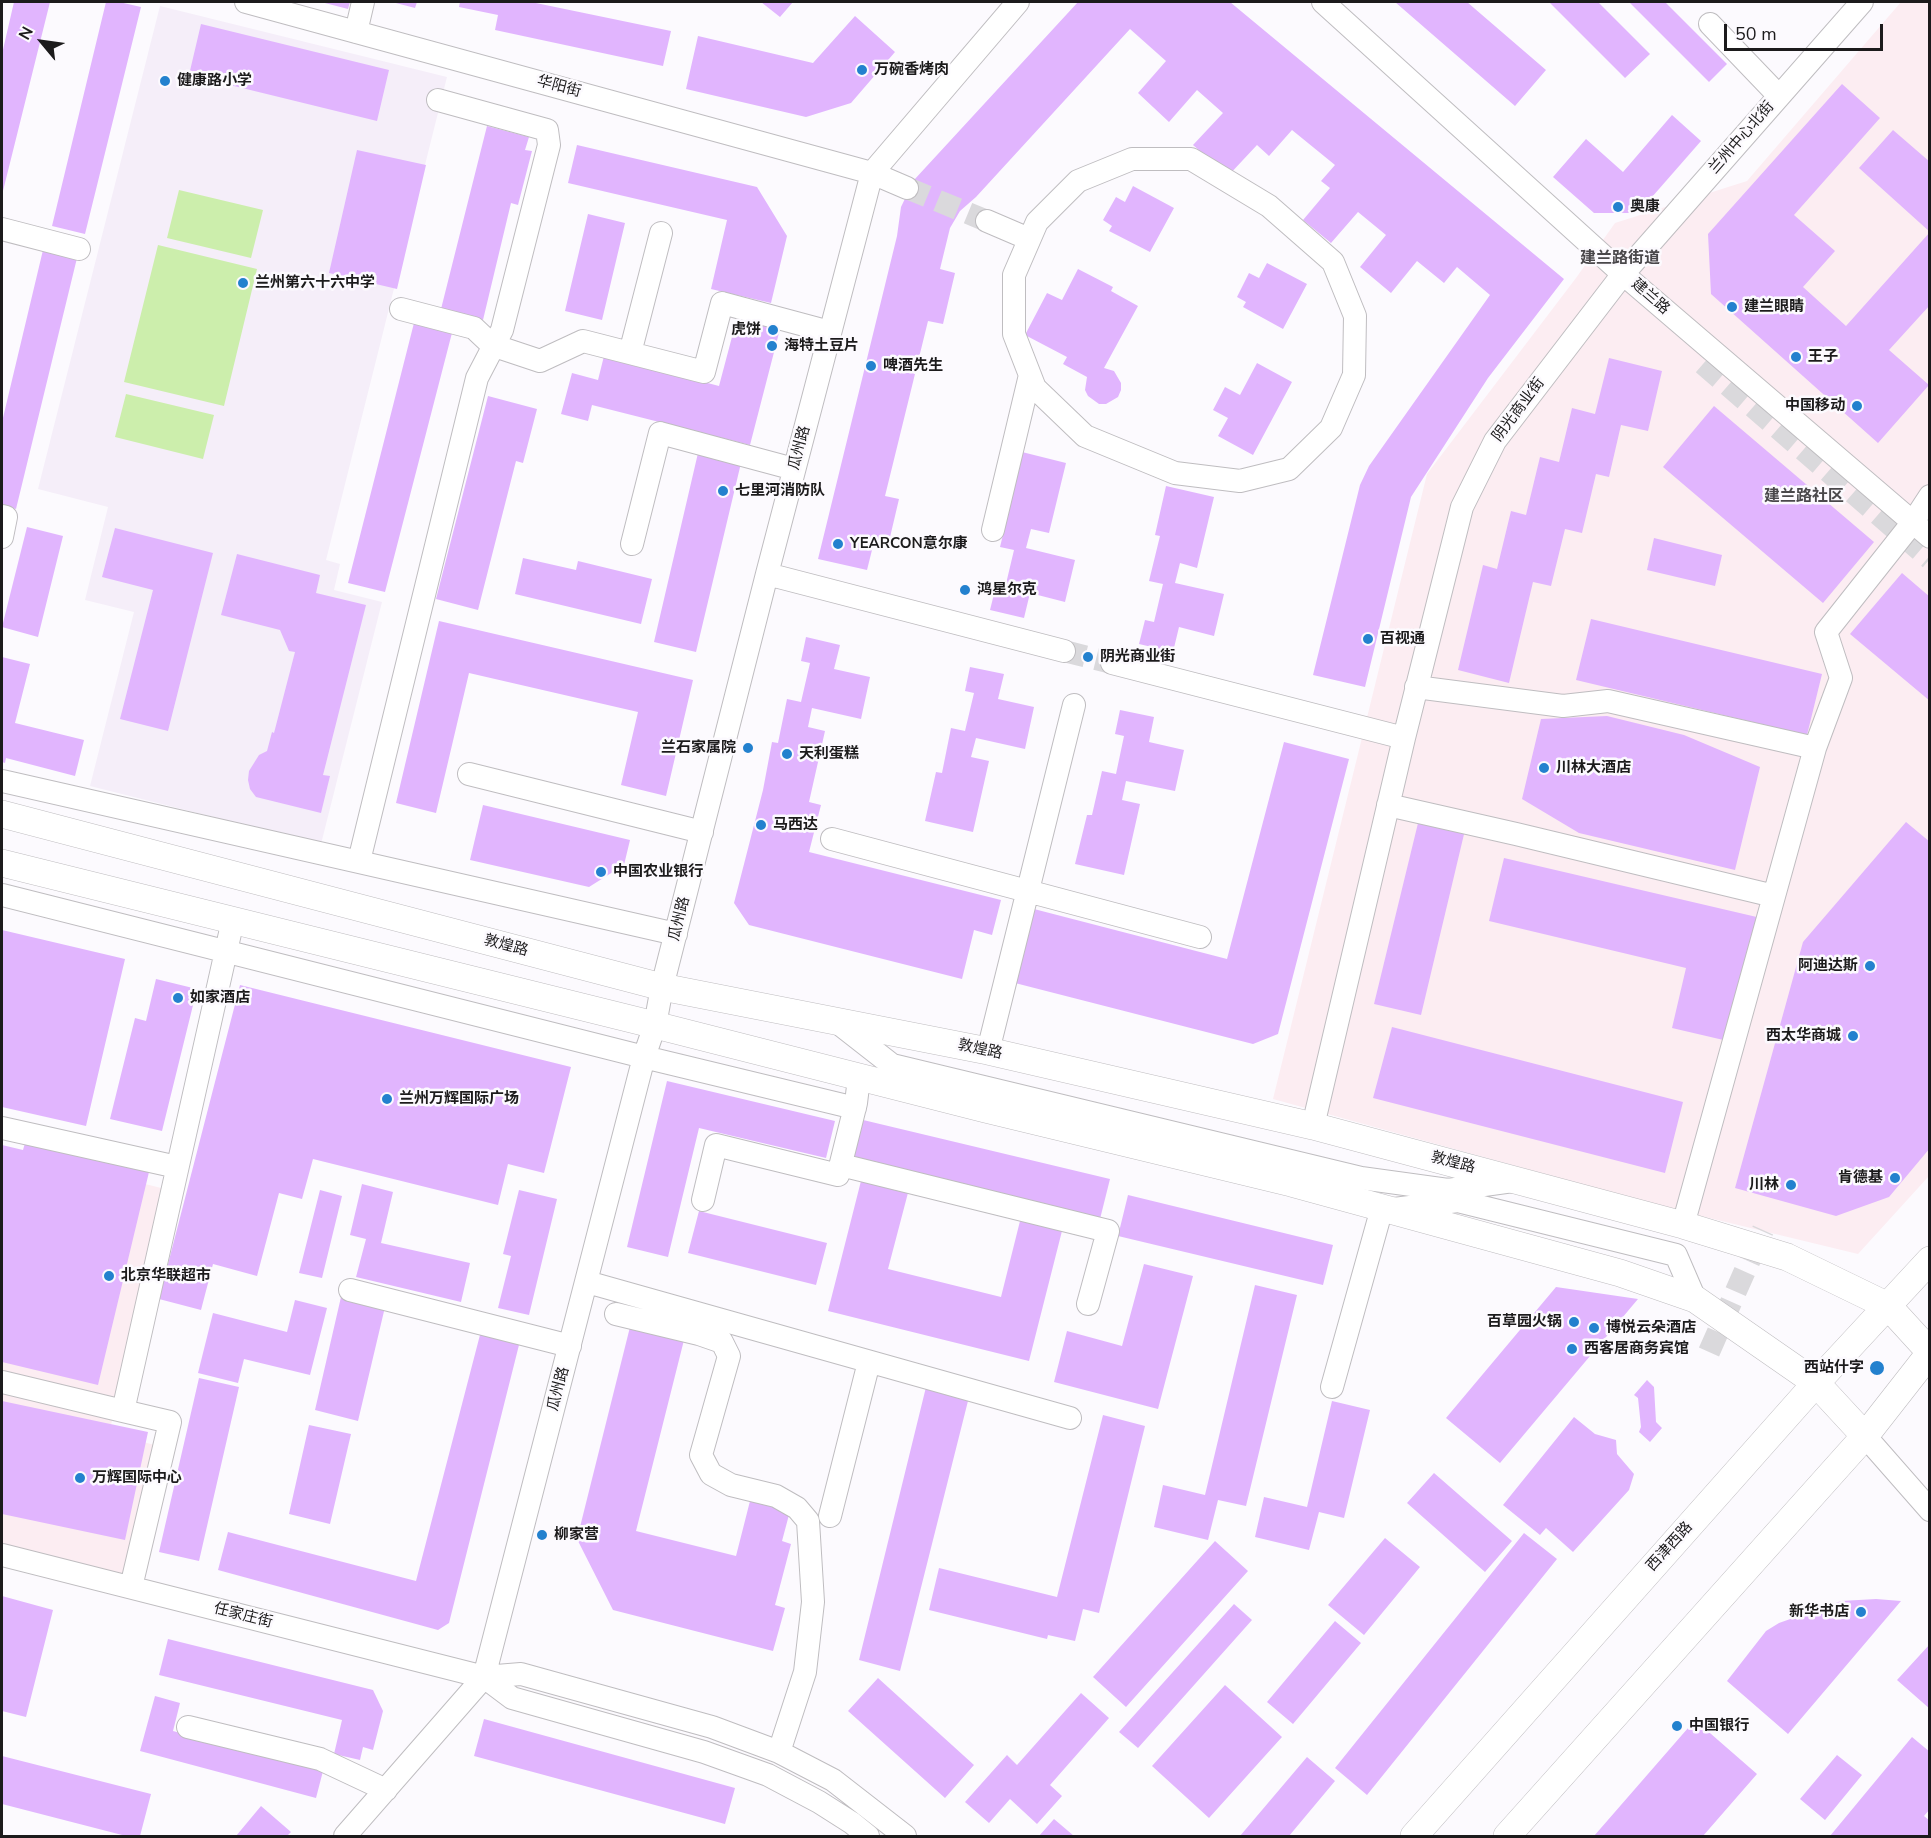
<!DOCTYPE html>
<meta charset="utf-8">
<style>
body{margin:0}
#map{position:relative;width:1931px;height:1838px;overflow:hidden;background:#fcfafe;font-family:"Nunito Sans",sans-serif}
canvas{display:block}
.frame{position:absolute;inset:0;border:3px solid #1c1b1c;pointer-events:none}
.north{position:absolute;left:12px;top:12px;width:60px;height:60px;-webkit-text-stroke:4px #fcfafe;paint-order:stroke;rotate:299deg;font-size:16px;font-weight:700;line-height:24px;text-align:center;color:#1c1b1c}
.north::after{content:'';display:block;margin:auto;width:21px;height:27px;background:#1c1b1c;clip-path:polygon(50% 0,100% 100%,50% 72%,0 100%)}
.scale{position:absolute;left:1724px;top:24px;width:159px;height:27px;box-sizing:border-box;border:3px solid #1c1b1c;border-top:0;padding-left:8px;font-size:18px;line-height:21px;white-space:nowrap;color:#1c1b1c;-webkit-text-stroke:4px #fcfafe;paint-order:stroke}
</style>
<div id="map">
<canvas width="1931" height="1838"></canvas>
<div class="frame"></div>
<div class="north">N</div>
<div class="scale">50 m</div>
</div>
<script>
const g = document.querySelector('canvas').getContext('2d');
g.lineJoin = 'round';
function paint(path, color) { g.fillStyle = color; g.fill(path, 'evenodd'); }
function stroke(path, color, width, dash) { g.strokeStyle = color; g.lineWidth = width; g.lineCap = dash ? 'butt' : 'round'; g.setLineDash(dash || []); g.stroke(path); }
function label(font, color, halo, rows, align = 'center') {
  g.font = font + ' "Nunito Sans","Noto Sans SC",sans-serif'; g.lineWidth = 5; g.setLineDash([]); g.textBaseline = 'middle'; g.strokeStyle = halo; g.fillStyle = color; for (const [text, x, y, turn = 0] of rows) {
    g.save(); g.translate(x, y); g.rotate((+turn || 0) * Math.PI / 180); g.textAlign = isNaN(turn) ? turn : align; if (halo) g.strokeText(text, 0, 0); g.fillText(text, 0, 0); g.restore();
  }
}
const commercial = new Path2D(`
 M1901,2H1929V1176L1858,1254L1672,1209L1273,1099L1427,474L1576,278L1615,223L1747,181Z
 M2,1148L169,1190L109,1433L166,1448L133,1581L2,1548Z`);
const built = new Path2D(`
 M160,6L447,77L326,560L340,564L334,590L382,602L321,844L90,786L134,612L85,600L108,507L38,489Z`);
const green = new Path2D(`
 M179,190L263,210L251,258L167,238Z
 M158,245L257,269L224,406L124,382Z
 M126,394L214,415L203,459L115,437Z`);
const building = new Path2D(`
 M14,2H50L2,195V54Z
 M106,2H119L141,7L85,234L52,226Z
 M321,2H350L348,9Z
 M392,2H417L415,8Z
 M460,2H531L671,31L663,66L495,30L498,15L459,7Z
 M761,2H793L780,17Z
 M1078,2H1230L1564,279L1488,378L1411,497L1365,687L1313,675L1360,485L1369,466L1490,295L1457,267L1444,283L1417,261L1391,293L1360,267L1386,235L1358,212L1331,243L1303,220L1330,188L1321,181L1335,165L1292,130L1269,156L1257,145L1228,176L1193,145L1223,113L1197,90L1169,122L1138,93L1166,61L1130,29L976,197L960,211L950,228L940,269L955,273L943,324L928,321L885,496L899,499L887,550L873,546L867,570L818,559L897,236L901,207L914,180Z
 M1395,2H1467L1546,70L1515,106Z
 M1549,2H1598L1650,54L1625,78Z
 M1629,2H1665L1727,64L1709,82Z
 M855,16L895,52L851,103L806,117L686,89L698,36L813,63Z
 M201,24L389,70L377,121L189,75Z
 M1842,84L1880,118L1794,215L1835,251L1803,287L1846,326L1930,232V305L1889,350L1929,385L1878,443L1711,294L1708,234Z
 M1672,115L1701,141L1638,213H1594L1553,177L1586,139L1623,172Z
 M487,126L529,137L525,150L532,151L518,205L511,203L483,320L441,309Z
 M1893,130L1930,162V232L1859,168Z
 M577,145L757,187L787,236L771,303L711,289L727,220L568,183Z
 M357,150L426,165L397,289L329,273Z
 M1133,186L1174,208L1150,252L1109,231L1112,226L1103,220L1116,197L1125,202Z
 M588,214L625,223L602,320L565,311Z
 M43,250L77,258L16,509L2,505V422Z
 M1267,263L1307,284L1283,329L1243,307L1246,302L1237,297L1249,273L1259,278Z
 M1078,269L1113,287L1111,291L1138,306L1104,368L1114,371L1121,383V390L1118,397L1106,404H1099L1088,396L1085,390L1087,377L1063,364L1067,357L1025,335L1047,293L1062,300Z
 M737,318L780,329L750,445L592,405L588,421L561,414L572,373L598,380L604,356L719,386Z
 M415,319L453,329L385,592L348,583Z
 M1609,358L1662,371L1648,431L1621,425L1609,477L1596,474L1582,533L1565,529L1551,586L1533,582L1509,683L1458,670L1483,565L1497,569L1511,511L1526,515L1540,457L1559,462L1572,408L1595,414Z
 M1257,363L1292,382L1253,455L1218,436L1228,418L1213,410L1225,387L1240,395Z
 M488,396L537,409L523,463L516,461L478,610L436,599Z
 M1714,406L1874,542L1823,603L1663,467Z
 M1018,451L1066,463L1049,533L1031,529L1026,548L1075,560L1065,602L1030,593L1024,618L990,610L996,586L1005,588L1014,550L1000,547L1011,502Z
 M698,453L741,463L696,652L654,642Z
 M1166,486L1214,497L1197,568L1180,563L1175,583L1224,594L1214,636L1179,627L1173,652L1139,644L1145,620L1154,622L1163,584L1149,581L1160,536L1155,535Z
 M27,527L63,536L38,637L2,627Z
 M115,528L213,553L168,731L120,719L153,590L102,577Z
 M1654,538L1722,555L1715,586L1647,570Z
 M237,554L320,575L316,593L366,605L323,775L330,776L321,813L256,797L250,789L248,780L249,771L259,755L267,751L272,732L274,733L295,652L289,651L280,630L221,615Z
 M523,558L576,570L578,561L652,579L641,624L515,594Z
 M1902,573L1930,597V701L1850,634Z
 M1591,619L1822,674L1807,735L1576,680Z
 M439,621L693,680L666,796L621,785L638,712L469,673L436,813L396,803Z
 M806,637L840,645L834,669L870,677L861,719L812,708L808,727L825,731L809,802L821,805L809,852L1001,900L992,935L974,930L962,979L749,925L734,903L763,790L772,742L778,743L787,699L801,702L810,663L801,661Z
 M2,657L30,664L15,723L84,740L75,776L6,758L5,763L2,762Z
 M970,667L1004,674L998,699L1034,707L1025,749L976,738L971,757L989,761L973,832L925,821L936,772L942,773L951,728L965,731L974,693L965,691Z
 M1120,710L1154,717L1149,742L1184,750L1175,791L1126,781L1122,800L1140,804L1124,875L1075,864L1087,815H1092L1102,771L1116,774L1124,736L1115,734Z
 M1607,716L1684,735L1760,767L1735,870L1579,833L1522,799L1541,719Z
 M1284,742L1349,759L1278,1034L1253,1044L1015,983L1034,909L1227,959Z
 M483,805L630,840L624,865L589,887L470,860Z
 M1419,819L1465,830L1421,1015L1374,1004Z
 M1906,822L1930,842V1148L1889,1197L1836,1216L1735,1188L1803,942Z
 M1504,858L1761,918L1732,1042L1672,1028L1686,968L1489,921Z
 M2,930L125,959L86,1126L2,1107Z
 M156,979L197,989L162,1131L110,1119L135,1018L146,1021Z
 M240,985L571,1067L544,1173L508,1164L498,1205L313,1159L302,1199L279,1193L257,1276L213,1264L201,1310L159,1299Z
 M1392,1027L1683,1102L1665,1173L1373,1098Z
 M667,1081L835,1121L826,1158L699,1128L668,1257L627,1247Z
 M859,1119L1110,1179L1100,1219L849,1159Z
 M25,1143L149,1172L98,1385L2,1362V1145L23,1150Z
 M862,1177L909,1189L888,1269L1001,1297L1021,1217L1063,1227L1029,1361L828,1311Z
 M362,1184L393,1192L381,1243L470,1263L461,1302L356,1277L366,1239L350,1235Z
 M320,1190L342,1196L322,1278L299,1273Z
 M519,1190L557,1199L529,1315L498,1308L511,1256L503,1254Z
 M1128,1195L1333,1245L1323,1285L1118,1236Z
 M699,1211L827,1243L816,1285L688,1253Z
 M1144,1264L1193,1276L1158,1409L1054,1382L1067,1331L1122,1346Z
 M1255,1285L1297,1295L1246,1506L1218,1500L1208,1540L1154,1527L1163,1485L1205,1495Z
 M1556,1287L1638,1299L1500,1463L1446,1418Z
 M341,1297L385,1307L358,1421L315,1410Z
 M295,1300L327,1308L310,1375L244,1359L238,1383L198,1373L213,1313L287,1332Z
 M631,1323L685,1336L636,1531L736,1556L750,1501L790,1511L782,1541L791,1544L775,1605L785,1608L773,1651L613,1610L577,1539Z
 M481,1331L520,1341L449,1623L438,1630L218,1570L228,1532L416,1581Z
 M199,1378L239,1387L199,1561L159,1552Z
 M1647,1380L1654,1387L1656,1422L1662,1428L1650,1442L1639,1432L1641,1427L1638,1398L1634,1395Z
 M927,1383L970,1393L900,1671L859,1660Z
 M2,1401L148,1432L125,1540L2,1514Z
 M1332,1401L1370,1410L1344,1518L1319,1512L1309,1550L1255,1537L1264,1497L1307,1507Z
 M1103,1415L1145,1426L1099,1613L1083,1609L1075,1641L1048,1635L1047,1639L929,1610L939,1568L1057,1597Z
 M1574,1417L1595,1434L1616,1440L1617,1454L1634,1474L1629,1490L1573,1552L1546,1528L1540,1535L1503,1505Z
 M309,1425L351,1434L330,1524L289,1514Z
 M1434,1473L1512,1541L1485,1572L1407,1503Z
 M1524,1533L1557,1559L1367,1795L1335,1768Z
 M1385,1538L1420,1567L1364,1635L1328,1605Z
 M1215,1541L1248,1571L1126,1707L1093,1677Z
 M2,1596L53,1610L26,1717L2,1711Z
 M1876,1599L1901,1601L1788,1734L1727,1681L1766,1631L1779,1623L1841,1601Z
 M1234,1604L1252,1620L1138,1748L1119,1732Z
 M1335,1621L1361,1643L1293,1724L1267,1702Z
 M168,1639L373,1690L383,1711L373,1750L363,1747L360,1760L334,1754L342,1720L159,1675Z
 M1930,1644V1709L1897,1680Z
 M878,1678L974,1765L945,1798L848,1711Z
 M1225,1685L1282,1737L1209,1818L1152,1766Z
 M1081,1693L1109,1718L1050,1785L1062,1796L1037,1824L1010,1799L989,1823L965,1802L1007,1755L1017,1765Z
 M155,1696L180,1703L173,1731L323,1771L316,1798L140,1751Z
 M484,1719L735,1788L725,1824L474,1756Z
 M1695,1720L1757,1774L1703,1836H1594Z
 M1912,1737L1930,1752V1809L1924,1816L1930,1821V1836H1830Z
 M1837,1755L1862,1775L1825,1820L1800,1799Z
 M2,1756L151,1794L140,1836H126L2,1804Z
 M1307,1757L1335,1781L1289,1836H1240Z
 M261,1806L291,1832L287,1836H236Z
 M1054,1819L1074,1836H1039Z`);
const minorTunnel = new Path2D(`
 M907,188L987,221
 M1703,364L1930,559
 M1064,651L1112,663
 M1709,1352L1763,1230`);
const minor = new Path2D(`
 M246,2L872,173L907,188
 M1323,2L1623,274L1930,537
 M1710,24L1779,96
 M356,32L363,2
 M1132,159H1191L1269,206L1333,262L1355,316L1354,375L1331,428L1289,469L1240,481L1175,473L1085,436L1035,388L1014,334V275L1037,222L1078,181Z
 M987,221L1029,239
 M2,229L79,249
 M401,309L474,328L492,345L540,361L583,341L704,372L722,303L830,332
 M630,353L661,233
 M2,516L6,517L2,537
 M993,530L1030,375
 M632,544L660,433L794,469
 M767,574L1064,651
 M1112,663L1404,738
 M1416,687L1563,706L1608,701L1815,748
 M469,774L702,832
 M2,781L676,934
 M1388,805L1516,834L1774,896
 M832,839L1200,937
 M359,861L477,378L502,330L549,145L547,130L438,100
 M2,895L644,1057L855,1108
 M837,1022L892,1065L1361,1178L1448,1190L1513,1181
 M988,1051L1074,705
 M1313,1126L1404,738L1462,507L1495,441L1623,274L1862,2
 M2,1128L177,1167
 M841,1165L1108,1231L1088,1304
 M703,1200L716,1145L838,1175L856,1103L859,1078
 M1394,1209L1458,1201L1676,1255L1695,1299
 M1683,1225L1815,748L1841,678L1826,632L1913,522L1930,496
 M587,1282L1070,1418
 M350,1290L570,1346
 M616,1314L699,1334L722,1342L729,1356L701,1455L711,1474L731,1485L776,1496L797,1508L808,1521L813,1602L805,1672L779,1752
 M2,1382L123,1411L233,920
 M1332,1387L1382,1208
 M123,1411L170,1422L131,1587
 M1865,1436L1930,1510
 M830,1516L869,1362
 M2,1555L484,1677L521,1674L712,1727L779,1752L833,1780L905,1836
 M484,1677L512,1698L704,1752L768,1775L819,1802L852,1823L868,1836
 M188,1727L320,1759L386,1790
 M345,1836L484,1677L644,1057L655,1025L662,987L767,574L872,173L1018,2`);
const major = new Path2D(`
 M2,814L662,987L988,1051L1313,1126L1683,1225L1787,1257L1888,1306L1930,1352
 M2,863L655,1025L985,1109L1291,1183L1620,1273L1695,1299L1816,1383L1865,1436
 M1414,1836L1816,1383L1930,1260
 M1507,1836L1865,1436L1930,1353`);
const markers = [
 [862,70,6,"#2381ce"],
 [165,81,6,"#2381ce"],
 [1618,207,6,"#2381ce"],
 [243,283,6,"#2381ce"],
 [1732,307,6,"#2381ce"],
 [773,330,6,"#2381ce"],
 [772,346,6,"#2381ce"],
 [1796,357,6,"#2381ce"],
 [871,366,6,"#2381ce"],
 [1857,406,6,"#2381ce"],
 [723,491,6,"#2381ce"],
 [838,544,6,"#2381ce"],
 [965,590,6,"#2381ce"],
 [1368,639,6,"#2381ce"],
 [1088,657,6,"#2381ce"],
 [748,748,6,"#2381ce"],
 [787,754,6,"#2381ce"],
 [1544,768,6,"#2381ce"],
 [761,825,6,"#2381ce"],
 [601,872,6,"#2381ce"],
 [1870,966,6,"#2381ce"],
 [178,998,6,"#2381ce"],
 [1853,1036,6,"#2381ce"],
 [387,1099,6,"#2381ce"],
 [1895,1178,6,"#2381ce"],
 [1791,1185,6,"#2381ce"],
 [109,1276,6,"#2381ce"],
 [1574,1322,6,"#2381ce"],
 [1594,1328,6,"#2381ce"],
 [1572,1349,6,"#2381ce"],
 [1877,1368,8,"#2381ce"],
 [80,1478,6,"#2381ce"],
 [542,1535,6,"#2381ce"],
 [1861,1612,6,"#2381ce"],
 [1677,1726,6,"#2381ce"]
];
const poiNames = [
 ["万碗香烤肉",874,70],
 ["健康路小学",177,81],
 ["奥康",1630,207],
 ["兰州第六十六中学",255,283],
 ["建兰眼睛",1744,307],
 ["虎饼",761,330,"right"],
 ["海特土豆片",784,346],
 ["王子",1808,357],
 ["啤酒先生",883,366],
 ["中国移动",1845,406,"right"],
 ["七里河消防队",735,491],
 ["YEARCON意尔康",850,544],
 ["鸿星尔克",977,590],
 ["百视通",1380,639],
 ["阴光商业街",1100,657],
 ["兰石家属院",736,748,"right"],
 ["天利蛋糕",799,754],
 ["川林大酒店",1556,768],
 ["马西达",773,825],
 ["中国农业银行",613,872],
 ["阿迪达斯",1858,966,"right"],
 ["如家酒店",190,998],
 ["西太华商城",1841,1036,"right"],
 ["兰州万辉国际广场",399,1099],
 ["肯德基",1883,1178,"right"],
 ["川林",1779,1185,"right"],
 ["北京华联超市",121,1276],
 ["百草园火锅",1562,1322,"right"],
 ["博悦云朵酒店",1606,1328],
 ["西客居商务宾馆",1584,1349],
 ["西站什字",1864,1368,"right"],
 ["万辉国际中心",92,1478],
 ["柳家营",554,1535],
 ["新华书店",1849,1612,"right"],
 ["中国银行",1689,1726]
];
const streetNames = [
 ["华阳街",559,87,15],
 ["兰州中心北街",1742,138,-49],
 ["建兰路",1650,297,41],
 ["阴光商业街",1519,410,-53],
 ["瓜州路",800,448,-75],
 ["瓜州路",680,919,-76],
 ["敦煌路",506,946,15],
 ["敦煌路",980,1050,12],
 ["敦煌路",1453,1163,15],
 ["瓜州路",559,1389,-75],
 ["西津西路",1670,1547,-48],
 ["任家庄街",243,1616,14]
];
const neighbourhoodNames = [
 ["建兰路街道",1620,259],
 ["建兰路社区",1804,497]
];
paint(commercial, '#fcedf2');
paint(built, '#f5eef9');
paint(green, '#cceeac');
paint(building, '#e1b5fe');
stroke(minorTunnel, '#dad9dc', 22, [22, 11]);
stroke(minor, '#bfbdc0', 24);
stroke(major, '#bfbdc0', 28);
stroke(minor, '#fff', 22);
stroke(major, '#fff', 27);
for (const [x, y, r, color] of markers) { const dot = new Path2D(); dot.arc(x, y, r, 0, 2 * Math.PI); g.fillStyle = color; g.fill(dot); stroke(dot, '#fcfafe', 2); }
label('bold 15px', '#1c1b1c', '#fcfafe', poiNames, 'left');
label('15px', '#1c1b1c', '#fcfafe', streetNames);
label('bold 16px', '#4a484b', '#fcfafe', neighbourhoodNames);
</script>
